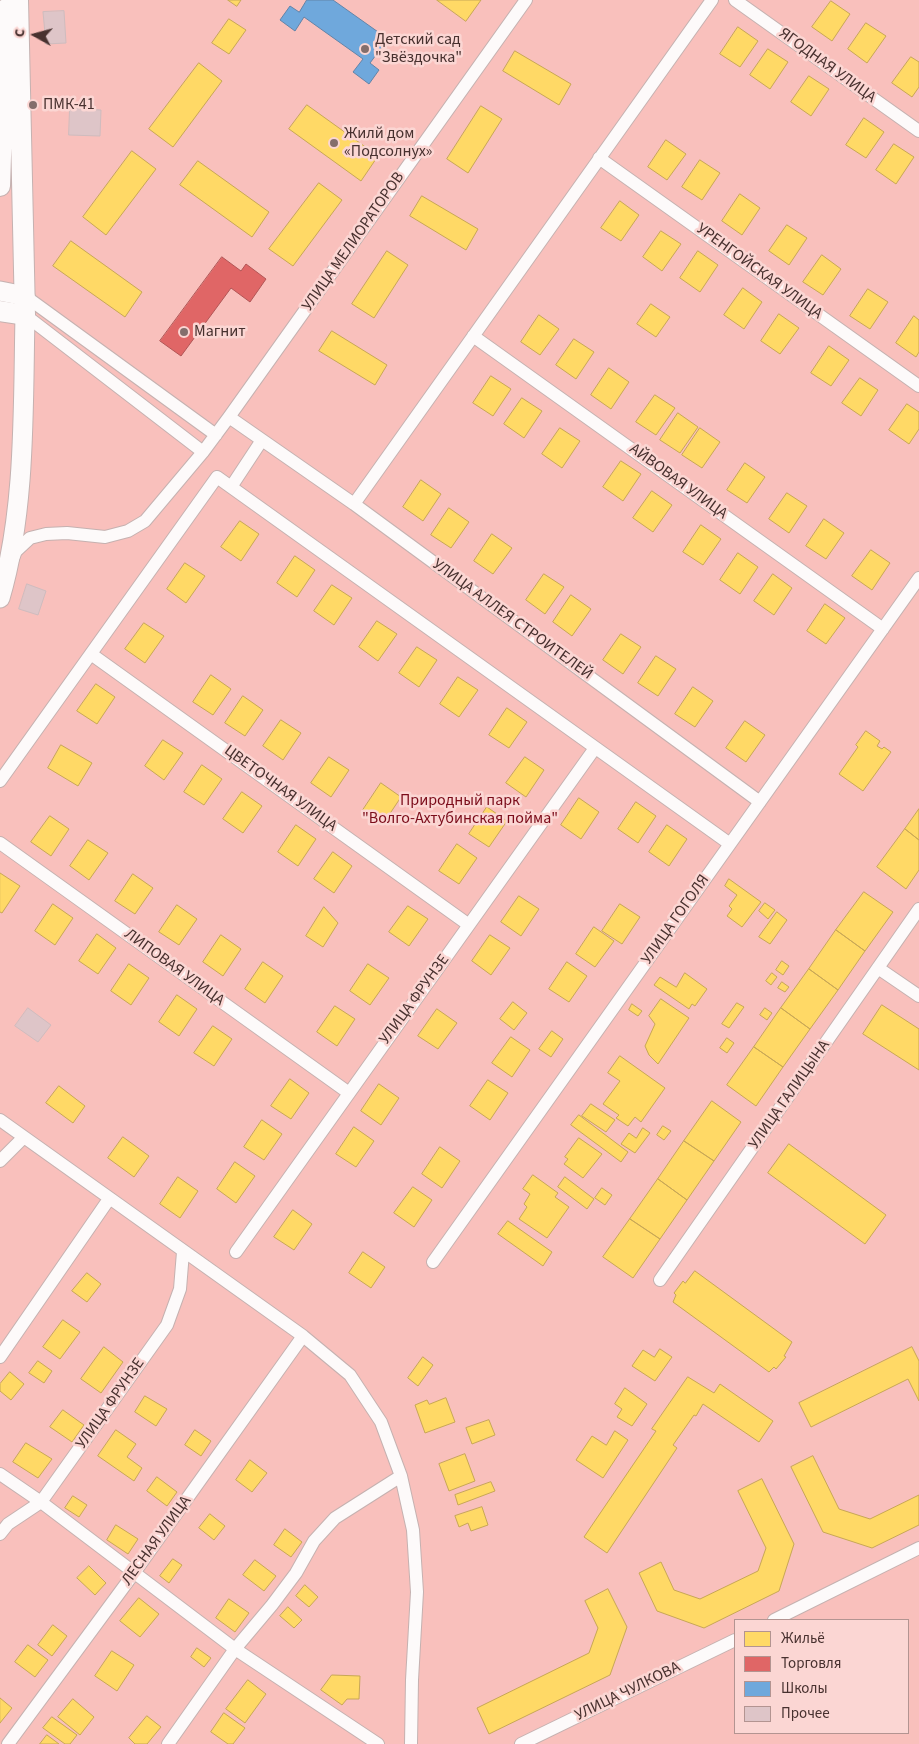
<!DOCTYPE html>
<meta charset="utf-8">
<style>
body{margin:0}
#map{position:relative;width:919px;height:1744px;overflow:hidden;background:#f2dedc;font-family:"Source Sans 3",sans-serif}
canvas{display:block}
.legend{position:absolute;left:734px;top:1619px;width:175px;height:115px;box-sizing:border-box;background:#fbd6d3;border:1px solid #b39491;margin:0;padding:6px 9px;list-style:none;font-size:15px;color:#48312f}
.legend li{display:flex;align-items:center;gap:10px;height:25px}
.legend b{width:25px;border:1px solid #b39491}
.north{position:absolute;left:10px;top:10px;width:50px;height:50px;-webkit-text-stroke:4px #fbd6d3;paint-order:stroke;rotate:277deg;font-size:14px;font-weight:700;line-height:20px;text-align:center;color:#48312f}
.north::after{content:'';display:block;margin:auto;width:18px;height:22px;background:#48312f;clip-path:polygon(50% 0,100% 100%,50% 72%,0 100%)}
</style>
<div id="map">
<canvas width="919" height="1744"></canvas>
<ul class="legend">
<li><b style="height:14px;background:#ffd966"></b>Жильё</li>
<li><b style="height:14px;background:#e06666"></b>Торговля</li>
<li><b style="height:14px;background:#6fa8dc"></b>Школы</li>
<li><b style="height:14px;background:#dec5c8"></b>Прочее</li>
</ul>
<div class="north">С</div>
</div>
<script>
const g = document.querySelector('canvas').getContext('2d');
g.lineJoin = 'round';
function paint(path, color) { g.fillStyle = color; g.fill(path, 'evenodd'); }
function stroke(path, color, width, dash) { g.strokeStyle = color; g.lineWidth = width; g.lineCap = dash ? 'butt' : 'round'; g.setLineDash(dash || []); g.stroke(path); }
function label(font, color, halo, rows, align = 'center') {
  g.font = font + ' "Source Sans 3",sans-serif'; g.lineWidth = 5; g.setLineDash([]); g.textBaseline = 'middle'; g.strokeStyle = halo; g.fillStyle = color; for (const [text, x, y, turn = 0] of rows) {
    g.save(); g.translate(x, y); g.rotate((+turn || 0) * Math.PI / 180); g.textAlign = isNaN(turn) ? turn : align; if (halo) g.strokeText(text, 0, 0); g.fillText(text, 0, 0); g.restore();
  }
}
const green = new Path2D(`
 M0,0H919V1744H0ZM735,1620H908V1733H735Z`);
const homes = new Path2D(`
 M228,0H241L237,6Z
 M437,0H481L466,21Z
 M831,1L850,14L832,41L812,27Z
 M229,19L246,30L229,54L212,43Z
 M866,23L886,36L867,63L848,49Z
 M738,27L758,41L740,67L720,54Z
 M768,49L788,62L770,89L750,75Z
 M515,51L571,84L559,105L503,71Z
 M911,57L919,62V87L912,97L892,83Z
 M199,63L222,81L173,147L149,129Z
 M809,76L829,89L811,116L791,102Z
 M307,105L378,156L361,181L289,129Z
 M481,106L502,119L468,173L447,159Z
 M864,118L884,132L866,158L846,145Z
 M666,140L686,154L667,180L648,167Z
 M894,144L914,157L896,184L876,170Z
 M132,151L156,169L106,235L83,217Z
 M700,160L720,173L702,200L682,187Z
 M198,161L269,212L252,237L180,185Z
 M319,183L342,200L293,266L269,249Z
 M740,194L760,208L742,235L722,221Z
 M422,196L478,229L466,250L410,216Z
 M620,201L639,215L621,241L601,228Z
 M787,225L807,238L789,265L769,251Z
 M661,231L681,244L662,271L643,257Z
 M71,241L142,292L125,317L53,266Z
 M387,251L408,265L374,318L352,304Z
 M698,251L718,265L700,292L680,278Z
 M822,255L841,269L823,295L803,282Z
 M743,288L762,302L744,329L724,315Z
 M868,289L888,302L870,329L850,316Z
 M651,304L670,317L656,337L637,324Z
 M779,314L799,328L780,354L761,341Z
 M539,315L559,329L540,355L521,342Z
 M914,316L919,320V352L916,357L896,343Z
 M332,331L387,365L375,385L319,351Z
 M574,339L594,352L576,379L556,365Z
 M829,346L849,360L831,386L811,373Z
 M609,368L629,382L611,409L591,395Z
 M491,376L511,389L493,416L473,403Z
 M860,378L878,390L861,416L842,403Z
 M655,395L675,408L656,435L636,422Z
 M522,398L542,411L524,438L504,424Z
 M907,404L919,412V429L909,444L889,430Z
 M678,413L698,427L680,453L660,440Z
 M560,428L580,441L562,468L542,454Z
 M700,428L720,442L702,468L682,455Z
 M621,461L641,474L623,501L603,487Z
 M745,463L765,477L747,503L727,490Z
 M421,480L441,494L423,521L403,507Z
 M652,491L672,505L653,532L633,518Z
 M787,493L807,506L789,533L769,519Z
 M449,508L469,522L451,548L431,535Z
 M824,519L844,533L826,559L806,546Z
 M240,521L259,534L241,561L221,547Z
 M701,525L721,539L703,565L683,552Z
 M492,534L512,548L493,574L474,561Z
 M871,550L890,563L872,590L852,576Z
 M738,553L758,567L740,594L720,580Z
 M295,556L315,570L297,597L277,583Z
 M185,563L205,576L186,603L167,589Z
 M544,574L564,587L545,614L526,600Z
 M773,574L792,588L774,615L754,601Z
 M332,585L352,598L334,625L314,611Z
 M571,595L591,609L572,636L553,622Z
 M825,604L845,618L826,644L807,631Z
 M377,621L397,634L378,661L359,647Z
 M144,623L164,636L145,663L125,649Z
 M621,634L641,647L623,674L603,660Z
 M417,647L437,660L419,687L399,673Z
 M656,656L676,669L658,696L638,683Z
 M211,675L231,689L213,715L193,702Z
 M458,677L478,690L459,717L440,704Z
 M96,684L115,697L97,724L77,711Z
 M693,687L713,701L695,727L675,714Z
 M243,696L263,710L245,736L225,723Z
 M507,708L527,722L509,748L489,735Z
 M281,720L301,733L283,760L263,746Z
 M745,721L765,735L746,762L726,748Z
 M866,731L880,741L877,746L882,749L884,747L891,752L863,791L839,774L858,747L856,745Z
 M163,740L183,753L164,780L145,766Z
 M61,745L92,763L78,786L48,768Z
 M329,757L349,770L331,797L311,783Z
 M525,757L544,770L526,797L506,783Z
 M202,765L222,779L204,805L184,792Z
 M381,783L401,797L383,824L363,810Z
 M242,792L262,806L243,833L223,819Z
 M579,798L599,812L581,839L561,825Z
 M636,802L656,816L638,843L618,829Z
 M487,807L507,821L489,847L469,834Z
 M919,809V840L905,829Z
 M50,816L69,829L51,856L31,842Z
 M296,825L316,839L298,866L278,852Z
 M667,825L687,839L669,866L649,852Z
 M905,829L919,840V870L906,889L877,867Z
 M88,840L108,853L89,880L70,866Z
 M457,844L477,858L459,884L439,871Z
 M333,852L352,866L334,893L314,879Z
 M0,873L20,886L2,913L0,912Z
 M133,874L153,888L135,914L115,901Z
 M729,879L761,902L742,927L727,916L732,909L729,906L737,895L725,886Z
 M864,892L893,912L865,951L836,930Z
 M519,896L539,909L521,936L501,922Z
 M765,903L775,910L768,919L759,911Z
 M53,904L73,918L55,945L35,931Z
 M620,904L640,917L622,944L602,931Z
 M177,905L197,919L179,945L159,932Z
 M408,906L428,919L409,946L389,932Z
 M324,907L338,923L323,947L306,936Z
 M777,912L787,920L770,944L759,937Z
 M594,927L614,941L595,967L576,954Z
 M836,930L865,951L838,990L809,969Z
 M97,934L116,948L98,974L79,961Z
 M221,935L241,949L223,976L203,962Z
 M490,935L510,948L491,975L472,961Z
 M782,961L789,966L783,975L776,970Z
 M263,962L283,976L265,1003L245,989Z
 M567,962L587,976L569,1002L549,989Z
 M129,964L149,978L131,1005L111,991Z
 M368,964L389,978L370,1005L350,991Z
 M809,969L838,990L810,1029L781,1008Z
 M685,973L707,989L695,1006L692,1004L689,1009L654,985L660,977L676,987Z
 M772,973L777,977L771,985L766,981Z
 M782,982L789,987L785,992L778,988Z
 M177,995L197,1009L179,1036L159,1022Z
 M661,999L689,1018L658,1064L649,1055L645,1046L655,1024L649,1016Z
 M513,1002L527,1013L514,1030L500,1019Z
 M737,1003L744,1007L729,1028L722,1024Z
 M632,1004L642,1011L638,1016L629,1010Z
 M882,1005L919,1029V1070L863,1034Z
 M335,1006L355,1019L337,1046L317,1032Z
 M765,1008L772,1013L767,1020L760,1015Z
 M781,1008L810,1029L783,1067L754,1047Z
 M437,1009L457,1023L438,1049L418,1036Z
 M213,1026L232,1039L214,1066L194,1053Z
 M552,1031L563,1039L551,1057L539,1049Z
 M511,1037L530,1050L512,1077L492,1063Z
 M727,1038L734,1043L727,1053L720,1048Z
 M754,1047L783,1067L756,1106L727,1085Z
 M620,1056L665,1088L641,1122L635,1117L628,1126L616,1118L619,1115L603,1104L620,1081L608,1073Z
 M290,1079L309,1093L291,1119L271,1106Z
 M488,1080L508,1093L490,1120L470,1106Z
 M379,1084L399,1098L381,1125L361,1111Z
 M59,1086L85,1106L73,1123L46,1103Z
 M712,1101L741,1122L714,1161L684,1141Z
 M591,1104L615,1120L606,1132L582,1116Z
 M579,1115L628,1152L621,1162L571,1125Z
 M262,1120L282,1134L264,1160L244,1147Z
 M663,1126L671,1131L664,1140L657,1135Z
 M354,1127L374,1141L356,1167L336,1154Z
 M643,1128L650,1133L635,1153L621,1144L629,1133L636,1138Z
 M123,1137L149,1156L134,1177L108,1158Z
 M579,1138L602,1154L583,1178L564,1164L568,1159L565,1157Z
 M684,1141L714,1161L687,1200L658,1179Z
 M789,1144L886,1215L865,1244L768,1173Z
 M440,1147L460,1161L442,1188L422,1174Z
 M235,1162L255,1176L236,1203L217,1189Z
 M533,1175L558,1193L555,1197L569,1207L547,1238L519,1219L527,1207L524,1204L530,1194L523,1189Z
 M178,1177L198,1191L180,1218L160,1204Z
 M565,1177L594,1199L587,1209L558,1187Z
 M658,1179L687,1200L660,1239L630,1219Z
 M413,1187L432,1200L414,1227L394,1213Z
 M602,1188L612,1195L605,1205L595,1198Z
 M293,1210L312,1224L294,1250L274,1237Z
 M630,1219L660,1239L633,1278L603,1257Z
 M508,1221L552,1252L543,1266L498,1234Z
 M363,1252L385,1267L371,1288L349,1273Z
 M695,1271L792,1342L784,1356L786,1357L776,1369L774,1367L769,1372L673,1302L676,1295L674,1293L683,1281L685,1283Z
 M87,1273L101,1284L87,1302L72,1291Z
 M63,1320L80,1332L60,1359L43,1347Z
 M104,1347L123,1362L101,1393L81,1379Z
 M912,1347L919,1361V1401L908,1379L811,1427L799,1403Z
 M660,1349L672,1357L655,1381L632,1366L643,1350L654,1357Z
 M423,1357L433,1365L418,1386L408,1378Z
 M38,1361L52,1371L44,1383L29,1373Z
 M10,1372L24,1384L11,1400L0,1391V1384Z
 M688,1377L714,1393L720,1384L773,1421L759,1442L703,1404L696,1416L694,1415L673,1445L677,1448L607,1553L584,1537L656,1431L652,1429Z
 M625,1388L647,1404L632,1426L617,1417L622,1409L615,1404Z
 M145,1396L167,1409L156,1426L135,1412Z
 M446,1398L455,1422L425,1433L415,1405L427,1400L429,1404Z
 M63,1410L84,1425L72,1442L50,1427Z
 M489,1420L495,1435L472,1444L466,1428Z
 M116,1430L136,1444L127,1457L142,1468L134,1481L98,1456Z
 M195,1430L211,1441L201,1456L185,1445Z
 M615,1431L628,1440L603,1478L576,1460L592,1436L606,1445Z
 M26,1443L52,1459L38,1478L13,1462Z
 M465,1454L475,1481L449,1491L439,1464Z
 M813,1456L839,1509L870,1519L919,1495V1525L872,1548L823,1532L791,1467Z
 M250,1460L267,1473L252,1492L236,1480Z
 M157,1477L177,1492L167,1506L147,1491Z
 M762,1479L794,1544L779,1591L704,1628L657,1611L639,1573L661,1562L674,1590L700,1599L758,1571L766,1548L738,1491Z
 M491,1482L495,1491L458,1505L455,1495Z
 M73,1496L87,1505L79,1517L65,1508Z
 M482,1507L488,1525L471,1531L468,1523L459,1527L455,1516Z
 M210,1514L225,1526L214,1540L199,1528Z
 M116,1525L138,1539L128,1554L107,1540Z
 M285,1529L302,1542L291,1557L274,1545Z
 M173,1559L182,1565L169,1583L160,1576Z
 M255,1560L276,1576L264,1591L243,1575Z
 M89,1566L106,1583L95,1595L77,1578Z
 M305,1585L318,1597L309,1607L296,1596Z
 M608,1589L627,1627L610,1675L489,1734L477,1708L589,1653L598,1628L585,1601Z
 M139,1598L159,1614L140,1637L120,1621Z
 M229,1599L249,1613L235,1632L216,1618Z
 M288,1607L302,1620L294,1628L280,1616Z
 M53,1625L67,1636L52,1656L38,1645Z
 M28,1645L48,1660L35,1677L15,1662Z
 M197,1648L211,1658L204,1667L191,1657Z
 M112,1651L134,1665L117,1691L95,1676Z
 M332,1675L360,1676L359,1699H347L342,1705L321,1690Z
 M248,1680L266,1694L245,1723L226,1709Z
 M0,1698L12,1708L0,1723Z
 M73,1699L94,1717L80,1735L58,1717Z
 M224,1713L245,1728L233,1744H228L211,1732Z
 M147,1716L161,1727L147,1744H135L129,1738Z
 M52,1717L77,1735L70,1744H65L43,1728Z
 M47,1735L59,1744H40Z`);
const shops = new Path2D(`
 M222,257L241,271L246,264L266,279L250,302L231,288L181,356L160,341Z`);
const schools = new Path2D(`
 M307,0H333L388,39L370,63L379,70L369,84L353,72L363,59L304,17L295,31L280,20L290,6L299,12Z`);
const building = new Path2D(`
 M64,11L66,43L46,44L43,12Z
 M70,108L101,110L100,136L69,135Z
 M27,584L46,591L38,615L19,609Z
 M28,1008L51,1025L38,1042L15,1026Z`);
const street = new Path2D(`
 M735,0L919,131
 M599,158L919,386
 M25,296L216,435
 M25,315L203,452
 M473,336L883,629
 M229,417L354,504L760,802
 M231,487L262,440
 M354,504L712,0
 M12,561L16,551L30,538L46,534L67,533L105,537L128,531L145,521L203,452L229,417L526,0
 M91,654L469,925
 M0,781L217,477L730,844
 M0,843L349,1093
 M878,968L919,996
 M0,1120L303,1336L350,1375L381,1422L401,1476L413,1530L417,1592L412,1680L411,1744
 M0,1161L24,1137
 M236,1252L595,748
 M433,1262L919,578
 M660,1280L919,909
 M0,1357L109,1199
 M0,1474L41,1502L235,1649L378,1744
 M0,1534L8,1524L41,1502L167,1325L180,1289L183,1252
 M774,1620L919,1548
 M8,1744L134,1573L303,1336
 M168,1744L235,1649L272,1605L296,1573L314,1541L335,1518L401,1476
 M521,1744L735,1640`);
const secondary = new Path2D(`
 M0,291L25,296
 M0,598C26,510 23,407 25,315`);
const primary = new Path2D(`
 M0,186L6,9
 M0,311L25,315L18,0`);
const markers = [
 [365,49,5,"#846e6c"],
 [33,105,5,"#846e6c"],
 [334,143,5,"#846e6c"],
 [184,332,5,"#846e6c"]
];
const poiNames = [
 ["Детский сад",375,40],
 ["\"Звёздочка\"",375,58],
 ["ПМК-41",43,105],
 ["Жилй дом",344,134],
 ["«Подсолнух»",344,152],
 ["Магнит",194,332]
];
const streetNames = [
 ["ЯГОДНАЯ УЛИЦА",827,66,36],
 ["УЛИЦА МЕЛИОРАТОРОВ",354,242,-55],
 ["УРЕНГОЙСКАЯ УЛИЦА",759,272,36],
 ["АЙВОВАЯ УЛИЦА",678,482,36],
 ["УЛИЦА АЛЛЕЯ СТРОИТЕЛЕЙ",512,620,36],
 ["ЦВЕТОЧНАЯ УЛИЦА",280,789,36],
 ["УЛИЦА ГОГОЛЯ",676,920,-55],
 ["ЛИПОВАЯ УЛИЦА",174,968,36],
 ["УЛИЦА ФРУНЗЕ",415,1000,-54],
 ["УЛИЦА ГАЛИЦЫНА",790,1095,-55],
 ["УЛИЦА ФРУНЗЕ",111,1404,-55],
 ["ЛЕСНАЯ УЛИЦА",157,1541,-54],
 ["УЛИЦА ЧУЛКОВА",628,1692,-26]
];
const parkNames = [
 ["Природный парк",460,801],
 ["\"Волго-Ахтубинская пойма\"",460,819]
];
paint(green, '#f9c0bc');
paint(homes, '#ffd966');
stroke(homes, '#c8a756', 1);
paint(shops, '#e06666');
stroke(shops, '#b25656', 1);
paint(schools, '#6fa8dc');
stroke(schools, '#6384a8', 1);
paint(building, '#dec5c8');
stroke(building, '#cfbcbe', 1);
stroke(street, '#c5b1b0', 14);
stroke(secondary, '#c5b1b0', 21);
stroke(primary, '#c5b1b0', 22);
stroke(street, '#fdfafa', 12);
stroke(secondary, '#fdfafa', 19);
stroke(primary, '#fdfafa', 20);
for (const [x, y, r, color] of markers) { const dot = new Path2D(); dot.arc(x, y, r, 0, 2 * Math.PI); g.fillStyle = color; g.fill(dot); stroke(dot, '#fbd6d3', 2); }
label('16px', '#48312f', '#fbd6d3', poiNames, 'left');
label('16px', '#48312f', '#fbd6d3', streetNames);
label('16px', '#7b0c1a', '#fbd6d3', parkNames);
</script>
